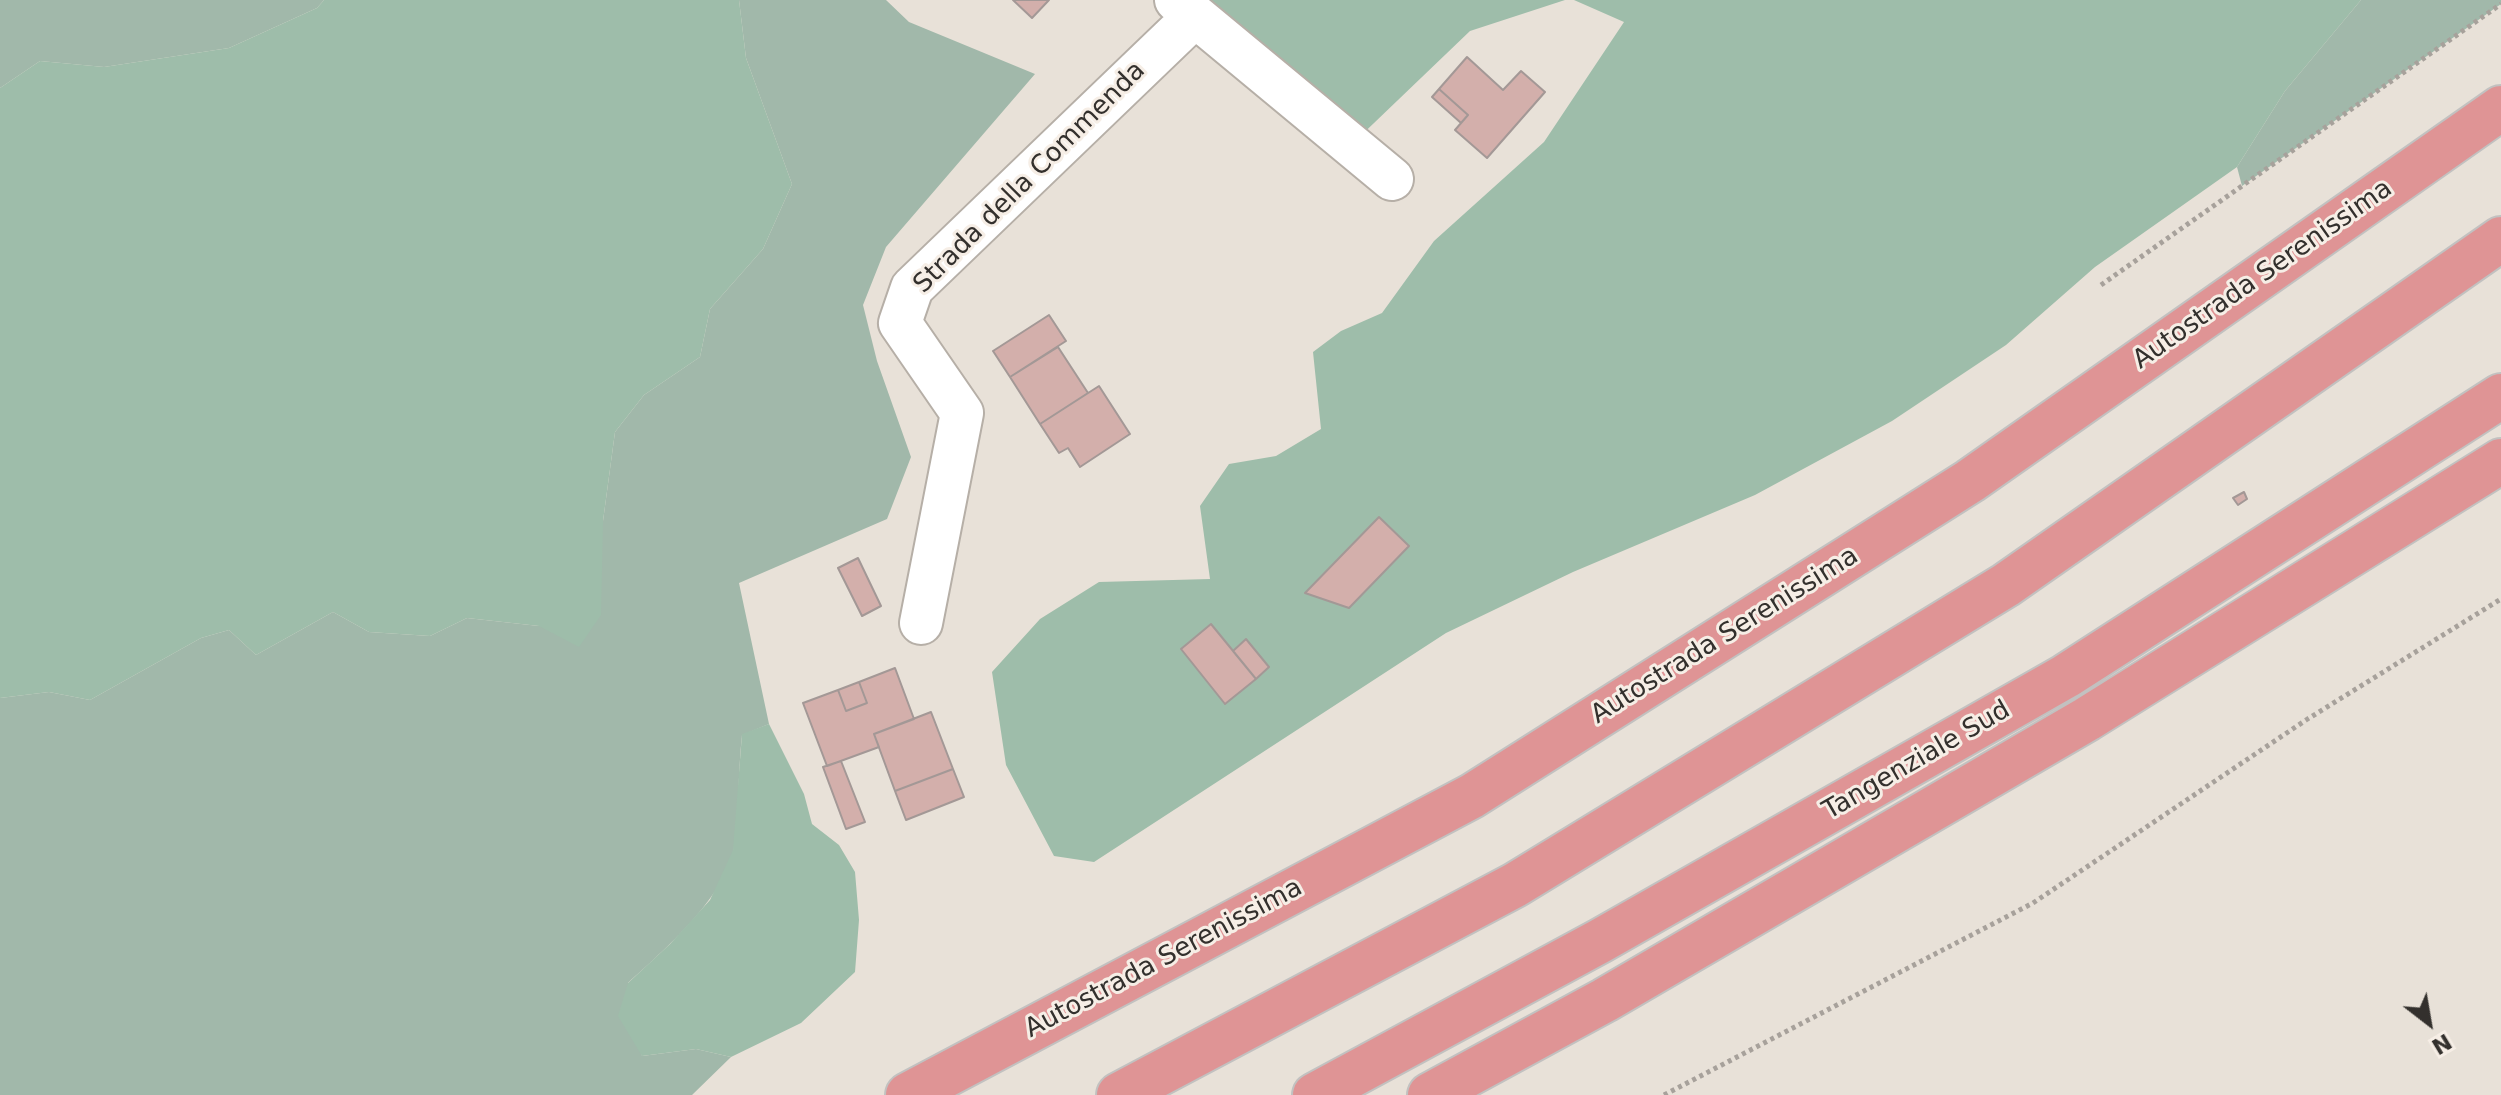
<!DOCTYPE html>
<style>
body{margin:0}
#map{position:relative;width:2501px;height:1095px;overflow:hidden;background:#e8e1d8;font-family:"DejaVu Sans",sans-serif}
canvas{display:block}
.north{position:absolute;left:2389px;top:983px;width:80px;height:80px;-webkit-text-stroke:6px #f6eee6;paint-order:stroke;rotate:149deg;font-size:22px;font-weight:700;line-height:32px;text-align:center;color:#33302d}
.north::after{content:'';display:block;margin:auto;width:28px;height:36px;background:#33302d;clip-path:polygon(50% 0,100% 100%,50% 72%,0 100%)}
</style>
<div id="map">
<canvas width="2501" height="1095"></canvas>
<div class="north">N</div>
</div>
<script>
const g = document.querySelector('canvas').getContext('2d');
g.lineJoin = 'round';
function paint(path, color) { g.fillStyle = color; g.fill(path, 'evenodd'); }
function stroke(path, color, width, dash) { g.strokeStyle = color; g.lineWidth = width; g.lineCap = dash ? 'butt' : 'round'; g.setLineDash(dash || []); g.stroke(path); }
function label(font, color, halo, rows, align = 'center') {
  g.font = font + ' "DejaVu Sans",sans-serif'; g.lineWidth = 6; g.setLineDash([]); g.textBaseline = 'middle'; g.strokeStyle = halo; g.fillStyle = color; for (const [text, x, y, turn = 0] of rows) {
    g.save(); g.translate(x, y); g.rotate((+turn || 0) * Math.PI / 180); g.textAlign = isNaN(turn) ? turn : align; if (halo) g.strokeText(text, 0, 0); g.fillText(text, 0, 0); g.restore();
  }
}
const green = new Path2D(`
 M0,0H324L317,8L229,48L104,67L40,61L0,88Z
 M739,0H886L909,22L1035,74L886,247L863,305L877,361L911,457L887,519L739,583L769,724L742,735C738,772 739,810 734,847C726,897 664,950 628,983L642,1056L696,1049L731,1057L692,1095H0V698L49,692L90,700L201,638L229,630L256,655L333,612L369,632L430,636L467,618L539,626L603,521L615,432L644,395L700,357L710,309L763,249L792,184L746,58Z
 M2361,0H2501V4L2242,186L2237,167L2285,91Z`);
const forest = new Path2D(`
 M324,0H739L746,58L792,184L763,249L710,309L700,357L644,395L615,432L603,521L601,615L579,647L539,626L467,618L430,636L369,632L333,612L256,655L229,630L201,638L90,700L49,692L0,698V88L40,61L104,67L229,48L317,8Z
 M1176,0H1565L1470,31L1350,146Z
 M1574,0H2361L2285,91L2237,167L2095,267L2006,345L1892,421L1755,495L1573,572L1446,633L1094,862L1054,856L1006,765L992,672L1040,619L1099,582L1210,579L1200,506L1229,464L1276,456L1321,429L1313,352L1341,331L1382,313L1434,241L1544,142L1624,22Z
 M769,724L804,794L812,824L839,845L855,872L859,920L855,972L801,1023L731,1057L696,1049L642,1056L618,1016L628,983L670,944L710,900L733,850L742,734Z`);
const building = new Path2D(`
 M1013,0H1049L1032,18Z
 M1467,57L1503,90L1521,71L1545,92L1487,158L1455,130L1468,115L1439,89Z
 M1439,89L1468,115L1461,123L1432,97Z
 M1049,315L1066,341L1010,377L993,351Z
 M1058,347L1088,393L1040,424L1010,377Z
 M1099,386L1130,434L1080,467L1068,448L1059,453L1040,424Z
 M2244,492L2247,499L2238,505L2233,498Z
 M1379,517L1409,546L1349,608L1305,593Z
 M858,558L881,606L862,616L838,568Z
 M1211,624L1256,679L1225,704L1181,649Z
 M1246,639L1269,667L1256,679L1233,651Z
 M895,668L914,719L874,734L879,747L827,766L803,703L838,690L846,711L867,703L859,682Z
 M859,682L867,703L846,711L838,690Z
 M931,712L953,769L895,791L874,734Z
 M841,761L865,822L846,829L823,767Z
 M953,769L964,797L906,820L895,791Z`);
const path = new Path2D(`
 M2101,285L2501,4
 M1664,1095L2033,903L2306,720L2501,599`);
const minor = new Path2D(`
 M1176,0L1392,179
 M921,623L962,413L900,323L912,288L1195,16`);
const highway = new Path2D(`
 M908,1095L1472,796L1970,481L2501,108
 M1119,1095L1515,885L2006,585L2501,239
 M1315,1095L1600,941L2066,676L2501,396
 M1430,1095L1605,1000L2087,719L2501,461`);
const streetNames = [
 ["Strada della Commenda",1030,178,-45],
 ["Autostrada Serenissima",2263,275,-35],
 ["Autostrada Serenissima",1725,636,-32],
 ["Tangenziale Sud",1917,761,-30],
 ["Autostrada Serenissima",1164,959,-28]
];
paint(green, '#a1b8aa');
paint(forest, '#9ebdaa');
paint(building, '#d3afab');
stroke(building, '#a39896', 2);
stroke(minor, '#b6afa7', 46);
stroke(highway, '#c2c1c0', 48);
stroke(path, '#a7a19b', 5, [4, 4]);
stroke(minor, '#fff', 42);
stroke(highway, '#df9495', 44);
label('26px', '#33302d', '#f6eee6', streetNames);
</script>
